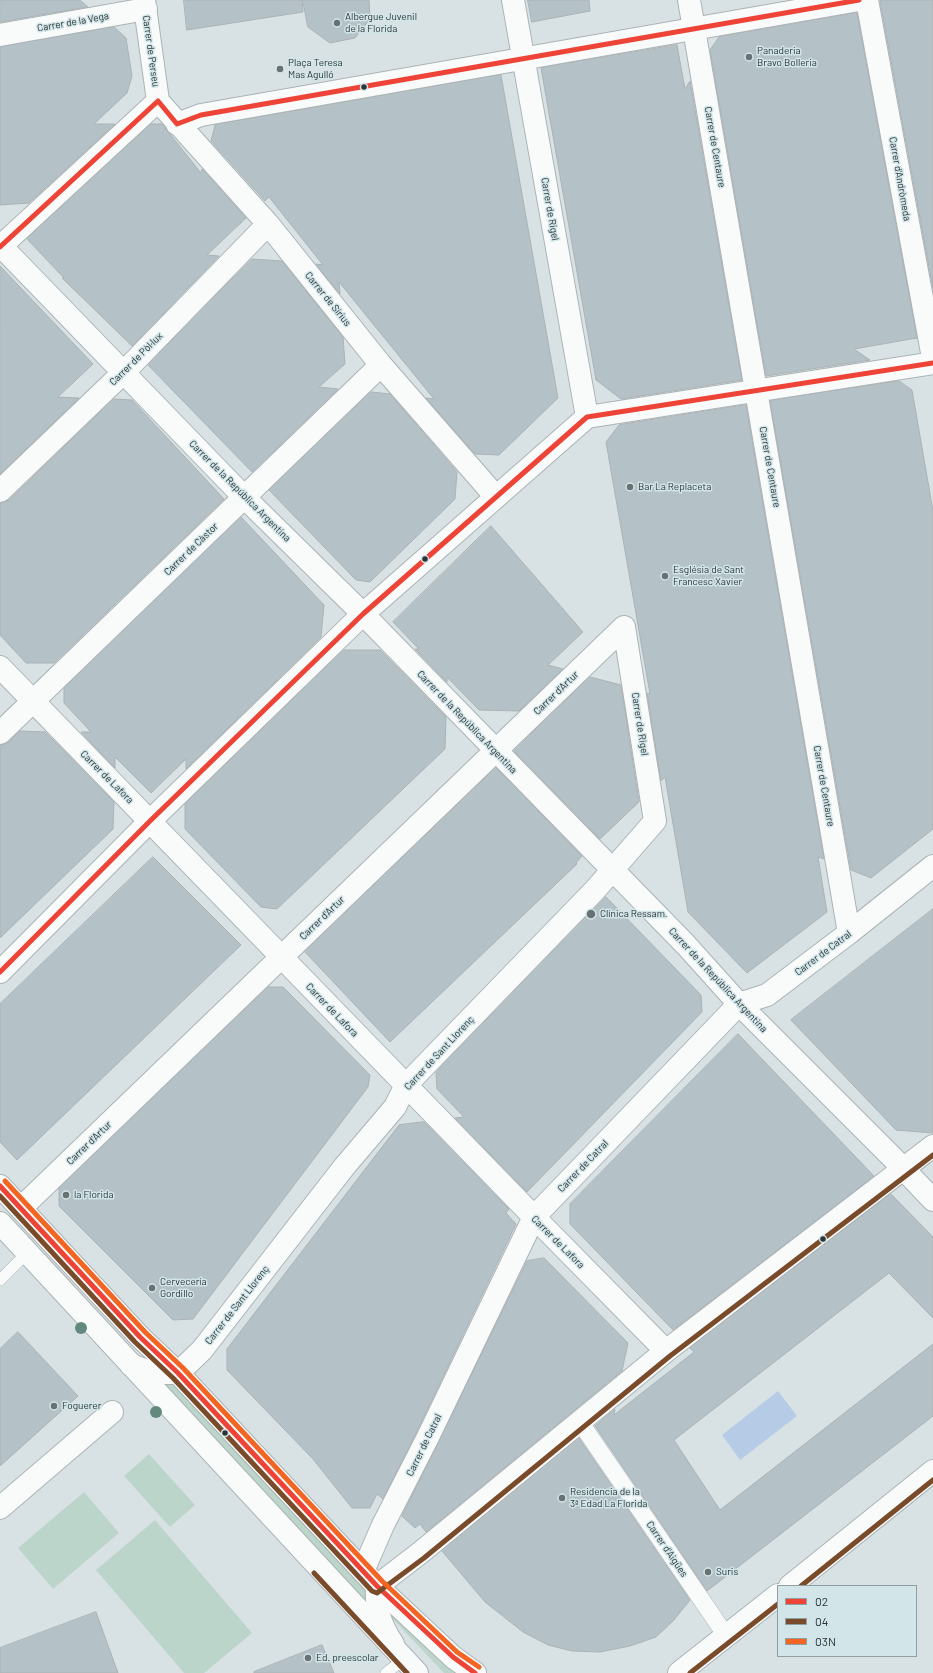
<!DOCTYPE html>
<meta charset="utf-8">
<style>
body{margin:0}
#map{position:relative;width:933px;height:1673px;overflow:hidden;background:#d8e2e4;font-family:Barlow,sans-serif}
canvas{display:block}
.legend{position:absolute;left:777px;top:1585px;width:140px;height:72px;box-sizing:border-box;background:#d2e6ea;border:1px solid #909fa2;margin:0;padding:5px 7px;list-style:none;font-size:12px;color:#2d3536}
.legend li{display:flex;align-items:center;gap:8px;height:20px}
.legend b{width:20px;border:1px solid #909fa2}
</style>
<div id="map">
<canvas width="933" height="1673"></canvas>
<ul class="legend">
<li><b style="height:5px;background:#ed4437"></b>02</li>
<li><b style="height:5px;background:#7a4b2a"></b>04</li>
<li><b style="height:5px;background:#f26522"></b>03N</li>
</ul>
</div>
<script>
const g = document.querySelector('canvas').getContext('2d');
g.lineJoin = 'round';
function paint(path, color) { g.fillStyle = color; g.fill(path, 'evenodd'); }
function stroke(path, color, width, dash) { g.strokeStyle = color; g.lineWidth = width; g.lineCap = dash ? 'butt' : 'round'; g.setLineDash(dash || []); g.stroke(path); }
function label(font, color, halo, rows, align = 'center') {
  g.font = font + ' Barlow,sans-serif'; g.lineWidth = 3; g.setLineDash([]); g.textBaseline = 'middle'; g.strokeStyle = halo; g.fillStyle = color; for (const [text, x, y, turn = 0] of rows) {
    g.save(); g.translate(x, y); g.rotate((+turn || 0) * Math.PI / 180); g.textAlign = isNaN(turn) ? turn : align; if (halo) g.strokeText(text, 0, 0); g.fillText(text, 0, 0); g.restore();
  }
}
const green = new Path2D(`
 M159,1383H176L314,1528L326,1548L367,1592L365,1601Z
 M149,1454L195,1505L170,1527L124,1476Z
 M84,1492L119,1533L53,1589L18,1548Z
 M155,1520L252,1633L204,1673H184L96,1570Z
 M385,1608L462,1673H444L388,1614Z`);
const water = new Path2D(`
 M778,1391L797,1416L740,1460L722,1435Z`);
const building = new Path2D(`
 M0,0H80L88,7L0,22Z
 M184,0H302L303,12L187,30Z
 M303,0H369L370,19L355,38L330,43L308,27Z
 M528,0H589L590,11L532,22Z
 M885,0H933V289L880,1Z
 M857,13L917,338L854,349L870,360L766,376L710,50L719,37Z
 M114,27L126,38L132,76L127,93L94,124H115L29,203L0,205V47Z
 M677,45L685,89L690,81L742,380L621,399L596,380L541,68Z
 M501,75L558,398L499,455L475,454L426,398L434,399L339,282L340,294L316,264L323,265L269,197L265,201L211,141L215,125Z
 M151,124H162L201,173L202,169L246,218L207,255L219,256L132,346L62,278H64L27,239Z
 M252,259L282,261L343,337L345,364L319,387L338,389L252,472L148,365Z
 M0,266L93,364L58,397L79,398L0,474Z
 M899,381L912,390L933,511V829L871,878L851,870L770,401Z
 M371,392L390,394L457,472L455,499L370,582L356,580L269,490Z
 M114,399L132,400L224,499L54,663H26L0,635V503L9,500Z
 M746,405L824,859L818,857L827,912L747,973L688,912L665,777L661,781L647,693L650,694L606,442L619,425Z
 M241,517L324,605L321,637L186,769V759L151,793L115,757V768L81,732H91L64,703V688Z
 M491,526L583,632L548,665L563,669L519,711L479,710L447,677V682L415,649H419L393,622Z
 M344,650H380L446,717L445,749L277,909L261,907L185,829V804Z
 M590,677L621,685L639,802L600,839L514,751Z
 M20,731L45,732L114,802L113,829L0,938V746L9,742Z
 M496,768L582,856L576,863L577,864L390,1042L305,952Z
 M153,857L241,945L17,1160L0,1142V1004Z
 M606,897L701,995L702,1012L527,1192L455,1118L464,1117L437,1089L436,1072Z
 M933,909V1133L896,1130L791,1020Z
 M268,987H283L370,1075L368,1087L193,1319L173,1320L59,1206V1188Z
 M738,1034L874,1176L673,1330L570,1224V1204Z
 M424,1122L509,1209L506,1213L516,1224L416,1433L383,1499L377,1494L370,1508H352L313,1459L227,1370V1349L399,1125Z
 M891,1194L933,1237V1318L889,1273L674,1440L720,1510L933,1344V1416L707,1591L595,1426L615,1409L614,1415L694,1352L690,1348Z
 M544,1258L628,1343L622,1371L426,1532L420,1524L415,1528L402,1516L527,1261Z
 M18,1332L78,1396L0,1466V1349Z
 M579,1438L690,1600L674,1620L656,1637L630,1646L600,1652L572,1651L548,1645L523,1632L485,1602L442,1551Z
 M96,1612L118,1673H0V1648Z
 M322,1645L334,1673H254V1672Z`);
const service = new Path2D(`
 M0,1280L27,1253
 M386,1673L403,1660`);
const pedestrian = new Path2D(`
 M580,1422L727,1637`);
const minor = new Path2D(`
 M144,0L158,101
 M513,0L587,417
 M689,0L849,933
 M867,0L933,358
 M0,35L146,9
 M158,101L268,224L381,365L496,497
 M177,124L201,115L859,0
 M0,245L244,497L363,614L686,945L739,1004L894,1159L933,1200
 M0,247L158,101
 M587,417L933,363
 M0,491L124,372L268,224
 M0,667L534,1217L666,1351
 M0,733L381,365
 M0,972L150,821L363,614L587,417
 M21,1208L624,627
 M131,1365L153,1373H178L202,1350L344,1167L395,1107L406,1085L595,890L655,821L624,627
 M0,1508L112,1412
 M363,1571L383,1525L427,1439L534,1217L739,1004L767,995L849,933L933,866
 M790,1586L933,1471
 M393,1644C379,1623 376,1610 377,1586L420,1553L666,1351L933,1146
 M679,1673L778,1595`);
const tertiary = new Path2D(`
 M0,1186L140,1337L178,1373L377,1586L453,1657L475,1673
 M0,1223L417,1673`);
const bus1 = new Path2D(`
 M0,247L158,101L177,124L201,115L859,0
 M0,972L150,821L363,614L587,417L933,363
 M0,1186L140,1337L178,1373L377,1586L453,1657L475,1673`);
const bus2 = new Path2D(`
 M0,1196L135,1342L173,1378L372,1591L377,1593L424,1558L670,1356L933,1155
 M314,1573L407,1673
 M801,1586L933,1480
 M690,1673L778,1604`);
const bus3 = new Path2D(`
 M5,1181L145,1332L183,1368L382,1581L457,1652L479,1667`);
const trees = [
 [81,1328],
 [156,1412]
];
const markers = [
 [337,23,4,"#697273"],
 [749,57,4,"#697273"],
 [280,69,4,"#697273"],
 [364,87,3.5,"#2d3536"],
 [630,487,4,"#697273"],
 [425,559,3.5,"#2d3536"],
 [665,576,4,"#697273"],
 [591,914,5,"#697273"],
 [66,1195,4,"#697273"],
 [823,1239,3.5,"#2d3536"],
 [152,1288,4,"#697273"],
 [54,1406,4,"#697273"],
 [225,1433,3.5,"#2d3536"],
 [562,1498,4,"#697273"],
 [708,1572,4,"#697273"],
 [308,1658,4,"#697273"]
];
const poiNames = [
 ["Albergue Juvenil",345,17],
 ["de la Florida",345,29],
 ["Panaderia",757,51],
 ["Bravo Bolleria",757,63],
 ["Plaça Teresa",288,63],
 ["Mas Agulló",288,75],
 ["Bar La Replaceta",638,487],
 ["Església de Sant",673,570],
 ["Francesc Xavier",673,582],
 ["Clínica Ressam.",600,914],
 ["la Florida",74,1195],
 ["Cervecería",160,1282],
 ["Gordillo",160,1294],
 ["Foguerer",62,1406],
 ["Residencia de la",570,1492],
 ["3ª Edad La Florida",570,1504],
 ["Suris",716,1572],
 ["Ed. preescolar",316,1658]
];
const streetNames = [
 ["Carrer de la Vega",73,22,-10],
 ["Carrer de Perseu",151,51,82],
 ["Carrer de Centaure",715,147,80],
 ["Carrer d'Andròmeda",900,179,80],
 ["Carrer de Rigel",550,209,80],
 ["Carrer de Sírius",328,299,51],
 ["Carrer de Pòl·lux",136,359,-45],
 ["Carrer de Centaure",770,467,80],
 ["Carrer de la República Argentina",240,491,45],
 ["Carrer de Càstor",191,549,-44],
 ["Carrer d'Artur",556,693,-44],
 ["Carrer de la República Argentina",467,722,46],
 ["Carrer de Rigel",640,724,81],
 ["Carrer de Lafora",107,777,45],
 ["Carrer de Centaure",824,786,80],
 ["Carrer d'Artur",322,918,-44],
 ["Carrer de Catral",823,953,-37],
 ["Carrer de la República Argentina",718,980,47],
 ["Carrer de Lafora",332,1010,46],
 ["Carrer de Sant Llorenç",439,1053,-47],
 ["Carrer d'Artur",89,1143,-44],
 ["Carrer de Catral",583,1166,-46],
 ["Carrer de Lafora",558,1242,45],
 ["Carrer de Sant Llorenç",237,1305,-52],
 ["Carrer de Catral",424,1445,-64],
 ["Carrer d'Aigües",667,1549,56]
];
paint(green, '#bcd5cb');
paint(water, '#b6cce6');
paint(building, '#b4c1c7');
stroke(building, '#abb2b5', 1);
stroke(service, '#abb3b5', 12);
stroke(pedestrian, '#abb3b5', 18);
stroke(minor, '#abb3b5', 24);
stroke(tertiary, '#abb3b5', 24);
stroke(service, '#f9fbfb', 11);
stroke(pedestrian, '#f9fbfb', 17);
stroke(minor, '#f9fbfb', 22);
stroke(tertiary, '#f9fbfb', 22);
stroke(bus1, '#ed4437', 5);
stroke(bus2, '#7a4b2a', 5);
stroke(bus3, '#f26522', 5);
g.fillStyle = '#62897e';
for (const [x, y] of trees) { g.beginPath(); g.arc(x, y, 6, 0, 2 * Math.PI); g.fill(); }
for (const [x, y, r, color] of markers) { const dot = new Path2D(); dot.arc(x, y, r, 0, 2 * Math.PI); g.fillStyle = color; g.fill(dot); stroke(dot, '#d2e6ea', 1.5); }
label('10px', '#2d3536', '#d2e6ea', poiNames, 'left');
label('10px', '#2d3536', '#d2e6ea', streetNames);
</script>
